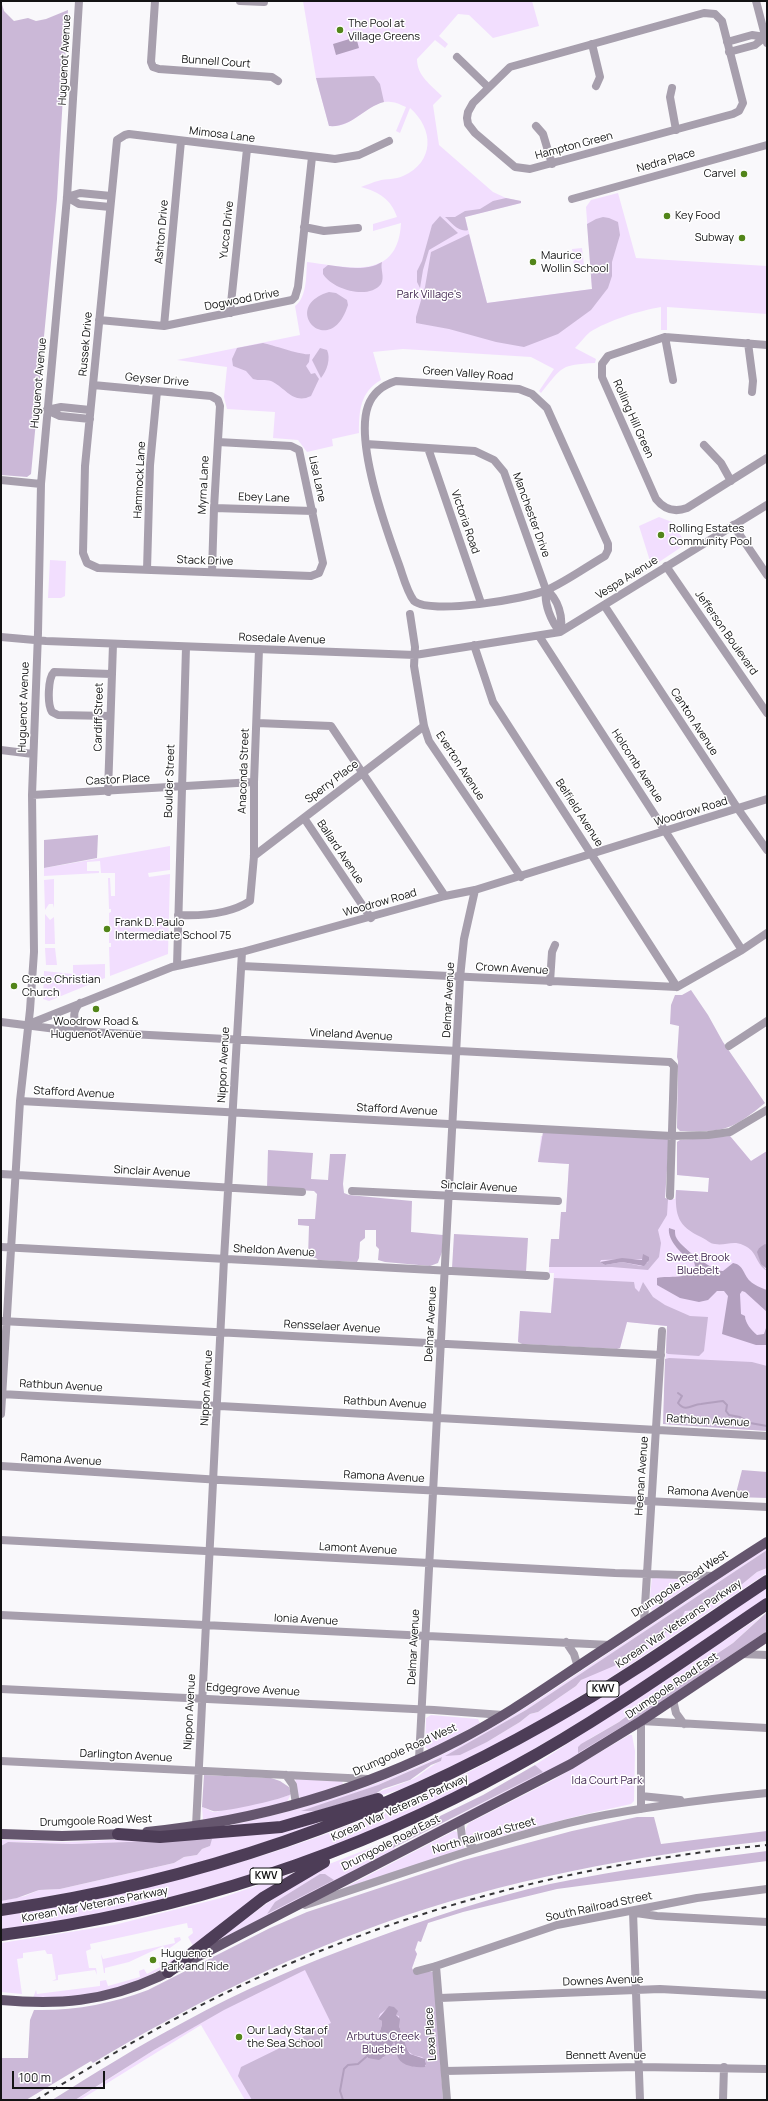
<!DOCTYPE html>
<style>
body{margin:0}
#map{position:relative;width:768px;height:2101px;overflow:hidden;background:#f9f8fb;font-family:Manrope,sans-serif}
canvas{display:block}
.frame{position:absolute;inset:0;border:2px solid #131314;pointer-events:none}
.scale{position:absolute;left:12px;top:2071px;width:93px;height:18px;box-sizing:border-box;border:2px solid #131314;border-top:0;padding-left:5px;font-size:12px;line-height:14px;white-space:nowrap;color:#131314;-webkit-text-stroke:3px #fff;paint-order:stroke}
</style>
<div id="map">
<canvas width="768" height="2101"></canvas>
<div class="frame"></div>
<div class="scale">100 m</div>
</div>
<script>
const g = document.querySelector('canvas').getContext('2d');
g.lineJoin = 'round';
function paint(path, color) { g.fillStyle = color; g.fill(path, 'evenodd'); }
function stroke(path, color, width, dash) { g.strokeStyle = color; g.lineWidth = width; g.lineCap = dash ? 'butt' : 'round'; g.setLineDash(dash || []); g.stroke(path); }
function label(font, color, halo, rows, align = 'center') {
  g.font = font + ' Manrope,sans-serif'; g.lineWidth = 3; g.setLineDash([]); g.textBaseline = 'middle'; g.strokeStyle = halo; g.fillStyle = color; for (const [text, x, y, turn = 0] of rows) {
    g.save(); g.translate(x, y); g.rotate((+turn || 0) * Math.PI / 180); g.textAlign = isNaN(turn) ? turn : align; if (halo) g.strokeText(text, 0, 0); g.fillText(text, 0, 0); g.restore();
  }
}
const green = new Path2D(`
 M303,1H532L539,26L493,38L469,15L458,14L439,36L448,44L445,48L435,40L417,59C417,76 431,85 442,96L433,105L439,145L493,192L506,198L521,201V203L465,217L487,303L592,289L586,207L591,200L618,193L636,258L767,266V314L667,307V330H661V307C641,310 607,321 590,332C585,336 580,343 575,348L596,359L595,363C560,365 563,366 541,393L539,391L554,369L531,357L403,349L373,352L381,380C360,392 359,411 359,433L332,439L333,446L307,452L298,440L273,438L275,412L227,409L224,397L227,367L177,360L300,335L295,306C307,297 306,277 307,262C348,267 398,282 401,223L373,231V224L397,217C391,199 379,192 361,187C367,185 373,182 378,181C387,178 395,180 403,176C435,162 434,129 410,108L400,133L396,131L406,107C401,105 396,102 391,102C369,98 356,129 329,126L316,78Z
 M582,248L584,265L574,266L572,249Z
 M659,517L672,522L686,544L656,564L650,561L639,526Z
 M50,560L66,561L65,596L61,598H48Z
 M170,846V870L148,873L149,877L170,874L168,954L110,976L109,947H111V943H109V913L111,912V909H109L108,878H110L111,896H115V873H101L100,861L87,862V871H99V873L44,876V868Z
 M54,879V908L53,904H49L45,910L44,880Z
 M45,914L50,920L54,917L55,944H45Z
 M45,948H55L57,965H46Z
 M105,964V978L49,1001L43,999L44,971L73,974V965Z
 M541,1136L669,1139L665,1198L675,1199L676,1190L708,1192L709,1178L677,1175V1142L680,1140L730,1136L751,1161L767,1151V1431L663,1424L667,1326L627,1322L620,1348L518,1342L520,1311L551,1313L554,1273H549L551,1239H559L561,1212H566L569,1164L538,1162Z
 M767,1547V1550L526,1710L446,1756L487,1742L520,1722L530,1714L538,1712L576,1686L581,1680L650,1638L653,1634C657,1633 659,1634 663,1633C669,1632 681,1616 685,1611L705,1605L726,1592L735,1590L757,1572L767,1568V1573L621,1671L546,1717L496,1745L405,1788L302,1820L201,1831C281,1816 359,1794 433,1759C492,1731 547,1694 601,1658C656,1621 712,1584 767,1547ZM442,1757L441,1761C429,1766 422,1775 411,1780C399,1785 387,1788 375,1794L319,1806L378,1785Z
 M652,1577L692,1579L695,1582L652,1611L649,1606Z
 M767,1586V1600L609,1705L467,1788L319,1854L163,1902L1,1932V1915C183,1887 364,1835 524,1742C552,1725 579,1707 607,1689C660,1655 714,1621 767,1586Z
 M763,1615L733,1643L653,1696L642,1701L619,1722L589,1739L578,1752L635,1719L767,1632C707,1672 648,1713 586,1750C463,1821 333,1882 207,1946L314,1870L393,1839L392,1841L395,1849L542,1772L535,1765Z
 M431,1715L478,1719L480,1723L429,1750L425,1747L426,1718Z
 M629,1735H632L635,1751L634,1801L631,1804L582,1815L479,1842C467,1842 461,1833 469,1823L553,1780Z
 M296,1779L342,1781L343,1784L302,1798L298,1796L295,1782Z
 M291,1794L287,1802L231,1815L203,1820L202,1807L213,1812L220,1811L281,1798Z
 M318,1822L319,1824C286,1835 254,1846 221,1856C149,1878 75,1893 1,1904V1901L25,1896L39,1890L60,1889L174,1863L184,1857L197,1855L202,1849L210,1846L139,1842L72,1844L14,1842H9L1,1846V1840L66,1842L135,1839Z
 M454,1831L457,1832L465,1849L342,1889Z
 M296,1872L169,1965L148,1976L121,1987L76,1997L33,1998L36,1990L37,1994L100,1986V1981L106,1980L108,1986L140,1977L139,1971L144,1969L147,1974L160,1967L159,1962L162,1961L165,1964L193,1946L188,1937L193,1933L192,1928H188L187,1923L90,1944L91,1949L86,1951L89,1968H96L97,1975L95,1970L58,1975V1980L52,1981L56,1979L52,1954H47L45,1950L23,1953V1958L17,1959L22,1994L1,1992V1943L114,1925L221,1898Z
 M387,1934L421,1942L418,1941L415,1950L417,1954L412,1968L415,1974L443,2100H245L201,2025L80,2100H75C102,2084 128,2066 154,2050C228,2005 306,1964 387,1934Z
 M180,1937L181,1940L167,1950L163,1946L129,1962L105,1968V1973H104L101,1954L103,1959L175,1943L174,1938Z`);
const forest = new Path2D(`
 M1,1L4,11L14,21L28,18L36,21L46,19L68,10L57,199L31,474L27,477L1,475Z
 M374,76L380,84L384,102C364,107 352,128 329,126L316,78Z
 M506,198L521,201V203L465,217L468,230C459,233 451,222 445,217H455L465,211L480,209L493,201Z
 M440,216L458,233L429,250L423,270L420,288L417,282V271L422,261L432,225Z
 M603,217L609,218L618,222L620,235L612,262V276L608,288L591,310L558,334L524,347L496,342L449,329L416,323V317L425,287L431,252L469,234L487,303L592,289L587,224L596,219Z
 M382,262C380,269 385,277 381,284C369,300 333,290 323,274V269L328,265C346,267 365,272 382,262Z
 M329,292L336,293L347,300L348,305C330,362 278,307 329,292Z
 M263,343C273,345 303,356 310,354L309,362L306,366L311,374L315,373L319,379L311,396C293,405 285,387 271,381C266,379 259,381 253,379L246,371L233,366L232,359L237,348Z
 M320,348L327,350C331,358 327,371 321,378L312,360Z
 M98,835L97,858L44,868V840Z
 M691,990L708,1015L723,1042L765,1103C731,1131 724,1132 680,1131L677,1128L678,1061L677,1057L679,1026L670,1024L671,1005L675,995H682Z
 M543,1132L669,1139L665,1198L668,1199L667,1215L658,1230L661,1243L659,1257L648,1270L612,1267H549L551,1239H559L561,1212H566L569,1164L538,1162ZM635,1259H643L648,1262L641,1266L622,1262L605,1265L600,1262L601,1260Z
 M730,1136L751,1161L767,1151V1245L759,1248C757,1258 762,1264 767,1271C755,1264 758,1251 743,1245C733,1240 725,1246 715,1244C710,1244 706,1239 701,1237C678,1226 675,1216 676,1190L708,1192L709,1178L677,1175V1142L680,1140Z
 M268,1150L313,1153L311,1179L328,1180L330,1154H346L343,1184L344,1193L349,1195L412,1201L411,1232L443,1235L442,1252L438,1263L430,1266L385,1262L378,1260L379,1249L376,1246V1230H365V1238L360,1242L359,1258L357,1262L318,1260L316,1258L308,1257L309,1226L298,1225V1219H315L317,1194L314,1191L267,1188Z
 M454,1234L528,1238L526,1272L452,1268Z
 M554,1278L634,1282L635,1288L639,1292L643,1282L653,1297L665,1305L690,1316L708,1317L704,1351L699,1356L668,1354L666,1353L667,1326L627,1322L620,1348L617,1349L522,1344L518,1342L520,1311L551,1313Z
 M669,1358L752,1362L767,1366V1431L663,1424L665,1359Z
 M742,1470L767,1472V1498L735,1497Z
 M767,1550V1568L757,1572L735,1590L726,1592L698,1610L685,1611L680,1621L671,1625L666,1633L653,1634L648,1642L614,1666L581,1680L576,1686L538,1712L530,1714L520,1722L487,1742L460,1755L445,1756L526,1710Z
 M767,1612V1631L635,1719L578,1753V1747L581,1744L619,1722L628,1715L635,1706L654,1696L733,1643Z
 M442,1757L441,1761L431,1765L410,1780L383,1789L375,1794L316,1811H301L378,1785Z
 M535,1765L543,1772L393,1848V1839L483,1795Z
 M204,1775L271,1778L280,1781L289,1787L291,1794C285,1799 220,1813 213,1811C209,1810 206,1808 202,1807Z
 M637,1817H654L661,1844L767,1831V1841C639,1855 502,1880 381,1924C281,1960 184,2008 93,2063L91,2061L26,2100H1V2058H28L30,2020L34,2010C74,2011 110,2004 148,1990L270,1928L307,1912L464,1860L572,1831Z
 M212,1839L210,1846L202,1849L197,1855L184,1857L174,1863L60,1889L39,1890L17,1898L1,1901V1846L8,1842L72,1844Z
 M767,1851V1861L557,1889L463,1912L428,1923L421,1942L418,1941L415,1950L417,1954L412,1968L415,1974L429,1971L434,1972L435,1977L443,2100H252L238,2076L241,2067L331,2023L305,1970L224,2010L154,2050L75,2100H52C95,2073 138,2046 184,2022C242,1990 304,1964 367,1941C427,1919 487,1898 550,1884C622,1869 695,1860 767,1851ZM388,2008L395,2009L396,2015L399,2016V2026L408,2051L413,2055L422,2057L426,2061V2066L414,2067L396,2054L394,2042L383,2058H368L364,2054V2047C373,2038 382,2035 382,2021L378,2019L380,2014Z
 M320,1874H325L334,1880L267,1914L275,1902Z`);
const water = new Path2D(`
 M356,37L359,48L336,55L333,44Z
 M669,1228L675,1230C675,1231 675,1235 676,1237C679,1246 714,1272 723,1271L733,1263C744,1265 743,1274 750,1281C754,1285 761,1288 767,1290V1312L745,1292L742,1291L740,1294L741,1314L745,1316C745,1323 752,1331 757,1335L764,1334L767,1325V1345H756L722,1334L728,1296L724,1291H717L708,1300L699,1302L680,1298L657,1285V1278C669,1275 689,1281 695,1266L694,1261C683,1257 667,1240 669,1228Z
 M765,1244L767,1245V1269L761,1264L757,1252L759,1248Z
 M643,1254L649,1257V1260L644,1266L622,1262L605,1265L600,1262L622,1258L642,1260Z
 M389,2006L394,2007L398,2011L396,2015L400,2019L399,2026L408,2051L410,2054L425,2059L426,2064L425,2067C415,2068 400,2066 397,2055C395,2050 396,2046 394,2042L385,2056L379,2060L368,2058L364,2054V2047C373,2038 382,2035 382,2021L378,2019Z`);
const stream = new Path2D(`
 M678,1393L682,1396L678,1403C686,1413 692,1404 701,1404C708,1403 715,1402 723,1401L727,1405L726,1411L729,1415L740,1417L750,1423L767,1426
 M343,2100L340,2091L344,2069L348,2065L358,2064L366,2057`);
const minor = new Path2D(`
 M155,1L151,62L153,67L159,69L272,77L278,81
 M240,1L264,2
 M756,1L767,43
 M704,13L715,14L722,21L743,103L739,111L733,114L530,169L515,167L475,133L468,124L467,118L468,112L473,103L510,67Z
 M727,42L752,35L765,37
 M592,44L600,77L596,86
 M729,52L755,45L765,37
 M457,57L488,87
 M672,88L670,97L676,130
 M536,126L543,134L552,164
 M67,197L80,193L111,196
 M67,197L79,204L110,207
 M572,199L767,145
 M304,227L324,231L358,228
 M230,313L247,149
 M99,320L164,326L292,300L295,297L298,287L312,157
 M164,326L181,141
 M665,337L673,380
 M748,343L753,381L752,392
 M767,345L665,337L608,356L602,364V377L656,499C664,509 674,513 687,508L767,458
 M396,381L519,389L532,394L547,408L608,544V550L605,556C586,567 567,581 547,590C526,599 431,615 414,601C406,590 403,575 398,562C385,526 355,442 368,406C373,392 383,385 396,381Z
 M93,385L211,396L218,400L220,406L214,508L212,572
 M47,410L60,416L90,419
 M47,410L61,407L90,410
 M218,442L291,446L299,450L323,563L319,573L311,576L98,568L87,563L83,553L85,466L117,140L125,135L129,134L335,159L359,155L389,141
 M366,444L475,451L494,460L504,472L546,590C544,604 551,621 560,632
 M704,445L721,463L731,481
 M428,448L481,603
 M1,480L41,484
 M214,508L313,511
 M733,525L767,575
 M666,566L767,713
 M147,570L150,465L157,391
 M546,590C558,598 564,618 560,632
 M604,605L738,809L767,850
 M410,614L415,647L414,666L424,726L429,741L521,877
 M539,636L742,950
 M1,637L46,641L415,655L560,632L767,505
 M474,645L493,702L677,987
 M110,716L58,715L52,712C47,704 48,678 54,672L111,674
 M257,723L331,726L445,896
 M1,750L33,754
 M108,792L113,644
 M32,795L254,782
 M304,818L371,918
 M254,856L424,726
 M178,915C201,916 230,914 250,901L254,856V782L259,649
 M177,966L186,647
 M242,966L677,987L742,950L767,933
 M550,982L552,952L555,945
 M80,1003C70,1013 74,1025 85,1031
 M1,1022L72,1031L670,1062L674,1066L670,1196
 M29,1024L172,967L242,952L445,896L475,890L767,799
 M729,1046L767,1021
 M20,1101L672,1136L708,1135L730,1132L767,1110
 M1,1174L302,1192
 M352,1191L558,1201
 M1,1247L546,1276
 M1,1321L661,1355
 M1,1394L767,1436
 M1,1414L20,1101L30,1010L34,952L32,795L38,633L41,484L67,197L79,1
 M1,1466L221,1480L767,1507
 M1,1540L615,1573L715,1576
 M1,1615L610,1645
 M644,1622L662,1331
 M566,1642L574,1654L578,1667
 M741,1654L767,1655
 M1,1689L434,1710L503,1715
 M673,1700L676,1713L684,1724
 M419,1759L460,978L464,939L475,890
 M1,1761L368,1779
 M286,1775L293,1785L296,1804
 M641,1796L680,1800
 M641,1809V1721L767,1728
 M460,1822L462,1837L475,1849
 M196,1826L224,1259L242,952
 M305,1905C400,1875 493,1839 590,1818C648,1806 708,1799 767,1793
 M633,1912L640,2100
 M636,1913L657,1916L767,1922
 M436,1966L447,2100
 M417,1971L436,1966L557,1925L697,1898L767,1889
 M440,1998L660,1989L767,1995
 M445,2071L639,2067L767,2069
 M723,2100L724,2067`);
const major = new Path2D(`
 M147,1832C256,1821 362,1790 459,1740C508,1715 552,1683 598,1653C655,1616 710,1578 767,1542
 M1,1834L62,1836L125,1834
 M1,2000C58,2005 104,2002 158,1977L571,1764L641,1721L767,1637`);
const highway = new Path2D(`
 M118,1834L160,1837L281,1827L378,1799
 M1,1910C195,1882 380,1818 550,1721C625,1679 695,1629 767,1581
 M1,1935C181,1912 355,1855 514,1767C602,1719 684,1660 767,1604
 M168,1972L263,1898L324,1862`);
const rail = new Path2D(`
 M36,2100C102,2060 168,2020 238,1987C404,1908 584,1862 767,1845`);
const markers = [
 [340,30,4,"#528519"],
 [744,174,4,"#528519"],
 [667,216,4,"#528519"],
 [742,238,4,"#528519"],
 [533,262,4,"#528519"],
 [661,535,4,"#528519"],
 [107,929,4,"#528519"],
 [14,986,4,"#528519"],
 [96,1009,4,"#528519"],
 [153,1960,4,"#528519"],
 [239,2037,4,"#528519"]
];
const shields = [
 [603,1689,32],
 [266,1876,32]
];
const shieldNames = [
 ["KWV",603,1689],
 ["KWV",266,1876]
];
const poiNames = [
 ["The Pool at",348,24],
 ["Village Greens",348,37],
 ["Carvel",736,174,"right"],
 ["Key Food",675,216],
 ["Subway",734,238,"right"],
 ["Maurice",541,256],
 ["Wollin School",541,269],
 ["Rolling Estates",669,529],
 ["Community Pool",669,542],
 ["Frank D. Paulo",115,923],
 ["Intermediate School 75",115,936],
 ["Grace Christian",22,980],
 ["Church",22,993],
 ["Woodrow Road &",96,1022,"center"],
 ["Huguenot Avenue",96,1035,"center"],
 ["Huguenot",161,1954],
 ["Park and Ride",161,1967],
 ["Our Lady Star of",247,2031],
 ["the Sea School",247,2044]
];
const streetNames = [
 ["Huguenot Avenue",65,60,-87],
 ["Bunnell Court",216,62,4],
 ["Mimosa Lane",222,135,7],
 ["Hampton Green",574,146,-15],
 ["Nedra Place",666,161,-16],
 ["Yucca Drive",227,230,-84],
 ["Ashton Drive",162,232,-85],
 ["Dogwood Drive",242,300,-11],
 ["Russek Drive",86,344,-85],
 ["Green Valley Road",468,374,4],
 ["Geyser Drive",157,380,5],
 ["Huguenot Avenue",39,383,-85],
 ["Rolling Hill Green",633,419,66],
 ["Lisa Lane",317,479,78],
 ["Hammock Lane",140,480,-87],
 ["Myrna Lane",204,485,-87],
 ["Ebey Lane",264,498,2],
 ["Manchester Drive",531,515,70],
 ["Victoria Road",465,522,71],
 ["Stack Drive",205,561,2],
 ["Vespa Avenue",627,578,-32],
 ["Jefferson Boulevard",726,633,55],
 ["Rosedale Avenue",282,639,2],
 ["Huguenot Avenue",24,707,-88],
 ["Cardiff Street",99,717,-89],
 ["Canton Avenue",694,722,57],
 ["Everton Avenue",460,766,57],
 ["Holcomb Avenue",637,766,57],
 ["Anaconda Street",244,771,-88],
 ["Castor Place",118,780,-3],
 ["Boulder Street",170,781,-88],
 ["Sperry Place",332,782,-37],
 ["Woodrow Road",691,812,-17],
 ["Belfield Avenue",579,813,57],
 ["Ballard Avenue",340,852,56],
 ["Woodrow Road",380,903,-16],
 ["Crown Avenue",512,969,3],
 ["Delmar Avenue",449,1000,-87],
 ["Vineland Avenue",351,1035,3],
 ["Nippon Avenue",224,1065,-87],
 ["Stafford Avenue",74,1093,3],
 ["Stafford Avenue",397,1110,3],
 ["Sinclair Avenue",152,1172,3],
 ["Sinclair Avenue",479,1187,3],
 ["Sheldon Avenue",274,1251,3],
 ["Delmar Avenue",431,1324,-87],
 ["Rensselaer Avenue",332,1327,3],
 ["Rathbun Avenue",61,1386,3],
 ["Nippon Avenue",207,1388,-87],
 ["Rathbun Avenue",385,1403,3],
 ["Rathbun Avenue",708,1421,3],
 ["Ramona Avenue",61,1460,3],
 ["Heenan Avenue",642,1476,-86],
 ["Ramona Avenue",384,1477,3],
 ["Ramona Avenue",708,1493,3],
 ["Lamont Avenue",358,1549,3],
 ["Drumgoole Road West",680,1584,-33],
 ["Ionia Avenue",306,1620,3],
 ["Korean War Veterans Parkway",679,1624,-34],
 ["Delmar Avenue",414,1647,-87],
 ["Drumgoole Road East",672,1686,-34],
 ["Edgegrove Avenue",253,1690,3],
 ["Nippon Avenue",190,1712,-87],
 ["Drumgoole Road West",405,1750,-24],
 ["Darlington Avenue",126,1756,3],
 ["Korean War Veterans Parkway",400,1808,-24],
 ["Drumgoole Road West",96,1821,-2],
 ["North Railroad Street",484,1836,-16],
 ["Drumgoole Road East",391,1843,-27],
 ["Korean War Veterans Parkway",95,1905,-11],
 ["South Railroad Street",599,1907,-12],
 ["Downes Avenue",603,1981,-2],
 ["Lexa Place",431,2034,-94],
 ["Bennett Avenue",606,2056]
];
const parkNames = [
 ["Park Village's",429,295],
 ["Sweet Brook",698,1258],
 ["Bluebelt",698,1271],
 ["Ida Court Park",607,1781],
 ["Arbutus Creek",383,2037],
 ["Bluebelt",383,2050]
];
paint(green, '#f2defe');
paint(forest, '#cbb8d7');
paint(water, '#b29fbe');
stroke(stream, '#b29fbe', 2);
stroke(minor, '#a79fad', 8);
stroke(major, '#65566e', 10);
stroke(highway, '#4d3d57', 12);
stroke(rail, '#363638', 2, [5, 5]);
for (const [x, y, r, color] of markers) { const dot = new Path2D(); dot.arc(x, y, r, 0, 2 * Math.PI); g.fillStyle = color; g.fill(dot); stroke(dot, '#fff', 1.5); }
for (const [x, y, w] of shields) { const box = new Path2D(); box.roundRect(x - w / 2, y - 8, w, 16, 3); g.fillStyle = '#fff'; g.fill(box); stroke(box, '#131314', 1); }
label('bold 10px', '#131314', null, shieldNames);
label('11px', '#131314', '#fff', poiNames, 'left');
label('11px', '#131314', '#fff', streetNames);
label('11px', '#442953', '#fff', parkNames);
</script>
